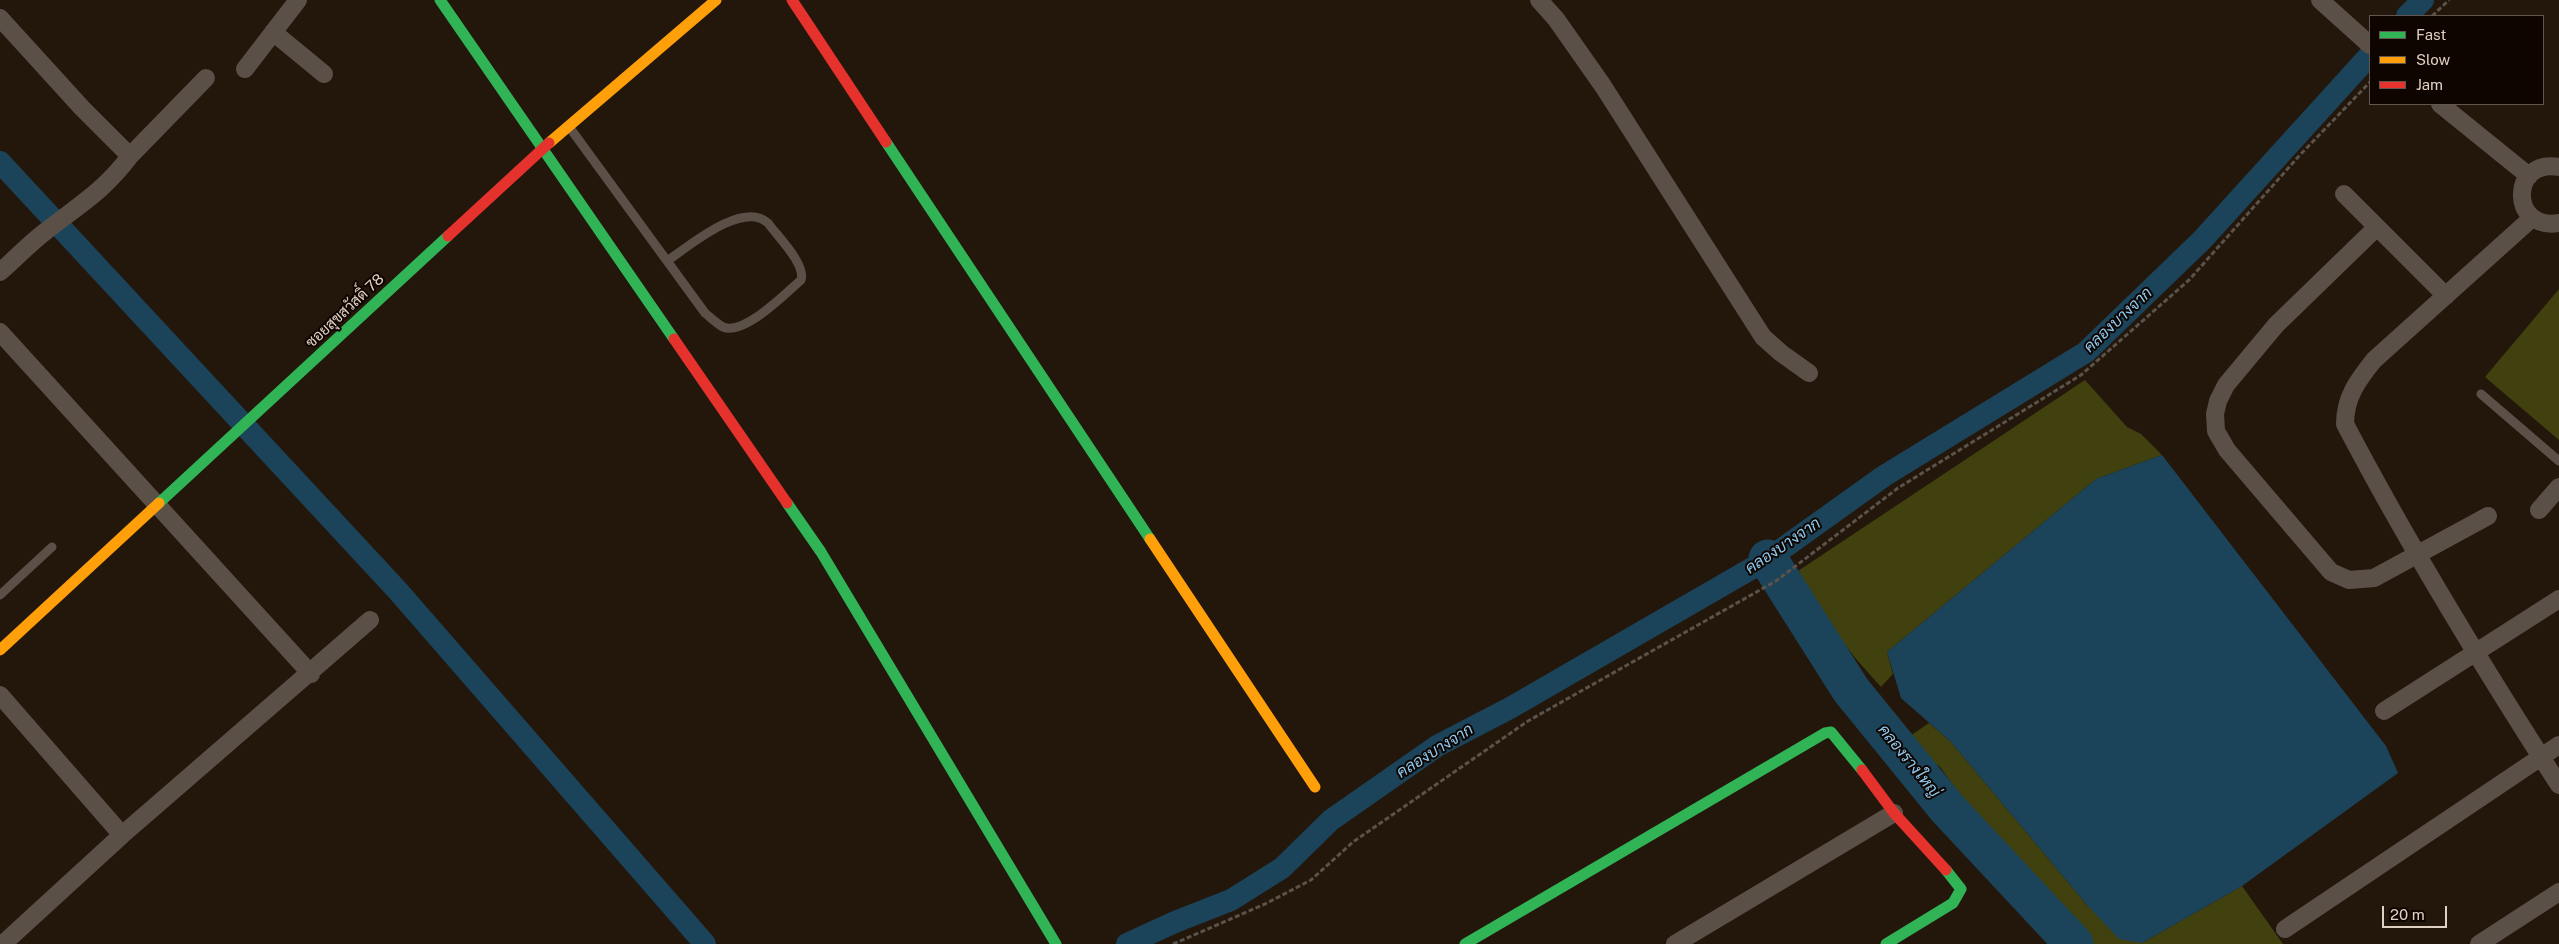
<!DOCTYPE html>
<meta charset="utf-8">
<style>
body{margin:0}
#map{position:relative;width:2559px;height:944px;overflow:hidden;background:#23170c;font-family:"Public Sans",sans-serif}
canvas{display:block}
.legend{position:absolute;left:2369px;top:15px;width:175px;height:90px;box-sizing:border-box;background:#0e0501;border:1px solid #62564f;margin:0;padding:6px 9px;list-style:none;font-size:15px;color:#e0cfc3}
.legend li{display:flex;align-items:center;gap:10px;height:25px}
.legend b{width:25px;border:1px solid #62564f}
.scale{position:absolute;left:2382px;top:906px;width:65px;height:22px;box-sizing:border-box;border:2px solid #e0cfc3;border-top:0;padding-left:6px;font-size:15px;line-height:18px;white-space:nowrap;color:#e0cfc3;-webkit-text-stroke:4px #0e0501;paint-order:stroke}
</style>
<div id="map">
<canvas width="2559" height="944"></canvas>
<ul class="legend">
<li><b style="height:6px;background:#30b455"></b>Fast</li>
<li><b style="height:6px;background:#ff9f0a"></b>Slow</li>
<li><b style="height:6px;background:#e5322d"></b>Jam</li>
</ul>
<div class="scale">20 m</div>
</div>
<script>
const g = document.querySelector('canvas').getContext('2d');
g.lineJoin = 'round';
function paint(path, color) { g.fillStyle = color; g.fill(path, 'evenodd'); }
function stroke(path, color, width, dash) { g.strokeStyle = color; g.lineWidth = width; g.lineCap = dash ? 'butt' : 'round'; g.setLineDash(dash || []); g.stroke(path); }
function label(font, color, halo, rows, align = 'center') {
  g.font = font + ' "Public Sans",Sarabun,sans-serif'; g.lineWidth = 4; g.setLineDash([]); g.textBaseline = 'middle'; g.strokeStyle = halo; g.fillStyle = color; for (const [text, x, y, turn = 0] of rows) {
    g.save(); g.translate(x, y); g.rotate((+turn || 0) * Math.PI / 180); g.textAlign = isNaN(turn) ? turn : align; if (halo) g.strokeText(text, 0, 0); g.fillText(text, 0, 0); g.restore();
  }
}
const green = new Path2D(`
 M2559,289V440L2485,377Z
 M2085,380L2127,427L2141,434L2162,455L2096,479L1887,652L1893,674L1881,687L1856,659L1798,583V571Z
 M1929,723L1951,742L2087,905L2142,943L2242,886L2283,944H2085L2060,912L2000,849L1940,767L1904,740Z`);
const water = new Path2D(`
 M2162,455L2386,746L2398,773L2242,886L2142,943L2119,939L2087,905L1951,742L1901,698L1887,652L2096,479Z`);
const canal = new Path2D(`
 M2407,16L2423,0
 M0,162L398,591L705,944
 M1127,944L1175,922L1231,900L1282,868L1331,820L1437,746L1510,708L1768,559L1884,476L2086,352L2202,240L2370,55`);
const river = new Path2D(`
 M1768,559L1851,690L1947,808L2074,944`);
const path = new Path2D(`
 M2432,16L2449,0
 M1173,944L1265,904L1311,880L1353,842L1528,721L1776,581L1898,488L2081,375L2189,280L2299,156L2370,82`);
const lane = new Path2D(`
 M570,128L705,313C710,317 717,324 723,327C744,336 786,293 801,280C806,264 778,237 768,223C743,200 689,246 667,261
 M2481,394L2559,461
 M0,595L52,547`);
const street = new Path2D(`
 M1539,0L1556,19L1603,86L1763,337L1781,353L1809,373
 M2320,0L2370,45
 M0,18L82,108L130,156C104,191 79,205 46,231C30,243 15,259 0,272
 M273,32L324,74
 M245,69L298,0
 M2440,104L2529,176
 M130,156L206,78
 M2559,167C2510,158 2509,231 2559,223
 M2344,194L2446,296
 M2532,218L2374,360C2358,380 2345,397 2345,424C2410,548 2483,667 2559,785
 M2377,227L2276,325L2226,385L2218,401L2215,414L2216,431L2227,450L2331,572L2349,580L2374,578L2488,516
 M0,332L311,674
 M2539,510L2559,487
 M0,695L122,835
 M2384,711L2559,599
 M2285,929L2559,745
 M3,944L122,835L370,620
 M1675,944L1894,813
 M2479,944L2559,892`);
const fast = new Path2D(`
 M440,0L674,339
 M886,142L1150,539
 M159,503L448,236
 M787,503L821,552L1056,944
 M1465,944L1825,733L1831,732L1862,770
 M1886,944L1953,903L1961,889L1946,870`);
const slow = new Path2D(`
 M549,143L716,0
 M1150,539L1315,787
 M0,650L159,503`);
const jam = new Path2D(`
 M792,0L886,142
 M448,236L549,143
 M674,339L787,503
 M1862,770L1894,813L1946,870`);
const streetNames = [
 ["ซอยสุขสวัสดิ์ 78",345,311,-43]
];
const waterNames = [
 ["คลองบางจาก",2118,320,-43],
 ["คลองบางจาก",1783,546,-34],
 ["คลองบางจาก",1435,751,-32],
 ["คลองรางใหญ่",1909,761,51]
];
paint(green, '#40410e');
paint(water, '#1b4359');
stroke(canal, '#1b4359', 22);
stroke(river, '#1b4359', 39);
stroke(path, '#5b5249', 3, [5, 2.5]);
stroke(lane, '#5a5048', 9);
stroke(street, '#5a5048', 18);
stroke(fast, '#30b455', 11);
stroke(slow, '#ff9f0a', 11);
stroke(jam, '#e5322d', 11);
label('15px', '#e0cfc3', '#0e0501', streetNames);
label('italic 16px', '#8cc9f1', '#0e0501', waterNames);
</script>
